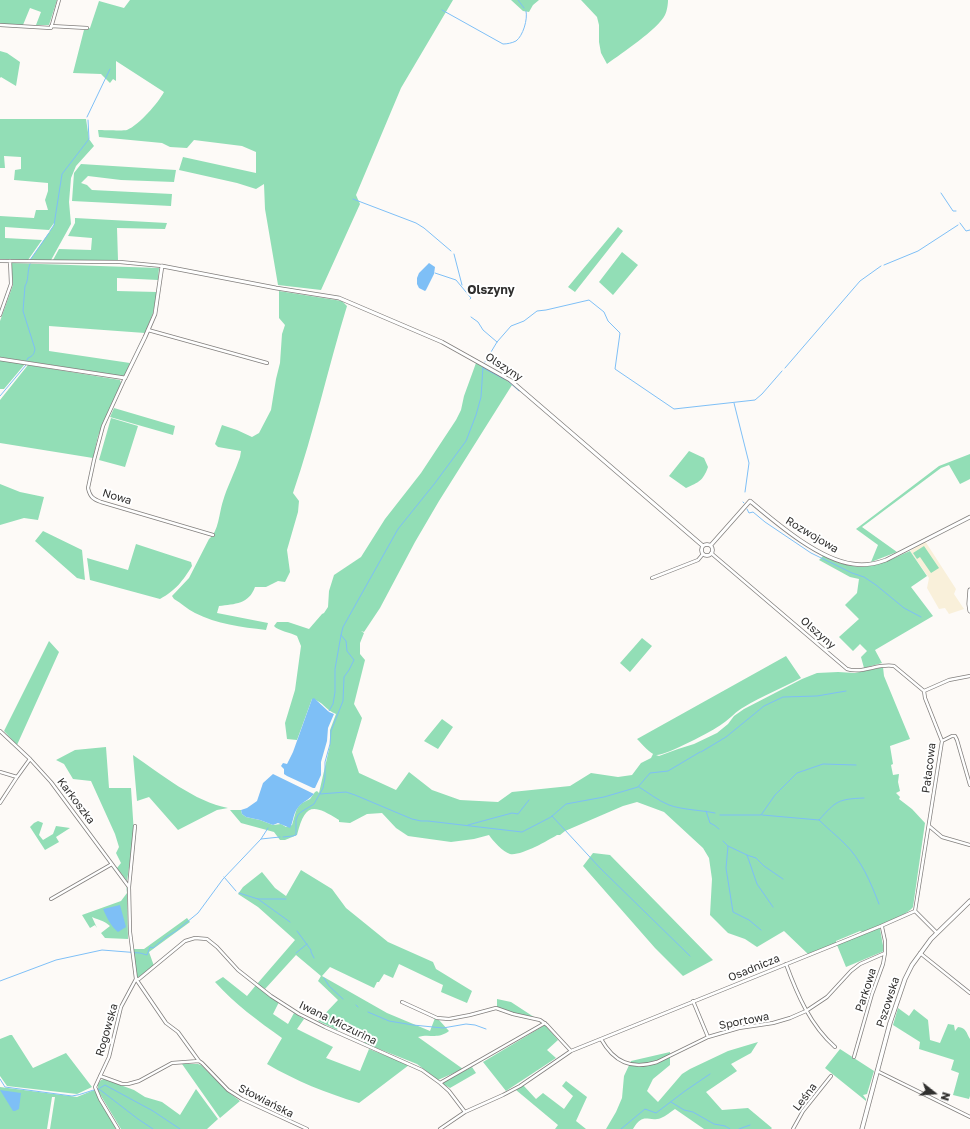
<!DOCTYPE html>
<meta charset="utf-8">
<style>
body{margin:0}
#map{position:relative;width:970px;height:1129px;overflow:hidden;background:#fdfaf7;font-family:"Golos Text",sans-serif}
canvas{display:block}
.north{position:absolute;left:914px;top:1073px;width:40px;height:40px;-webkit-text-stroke:3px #fff;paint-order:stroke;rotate:107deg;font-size:11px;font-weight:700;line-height:16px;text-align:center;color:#302f2e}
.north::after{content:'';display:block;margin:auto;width:14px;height:18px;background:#302f2e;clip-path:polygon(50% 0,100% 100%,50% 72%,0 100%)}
</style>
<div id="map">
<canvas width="970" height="1129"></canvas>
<div class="north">N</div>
</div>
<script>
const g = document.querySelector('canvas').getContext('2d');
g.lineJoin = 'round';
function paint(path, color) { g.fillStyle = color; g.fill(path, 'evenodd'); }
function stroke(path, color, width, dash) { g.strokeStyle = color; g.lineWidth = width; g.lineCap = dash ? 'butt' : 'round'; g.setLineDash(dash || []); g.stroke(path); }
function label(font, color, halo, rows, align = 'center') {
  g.font = font + ' "Golos Text",sans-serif'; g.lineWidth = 4; g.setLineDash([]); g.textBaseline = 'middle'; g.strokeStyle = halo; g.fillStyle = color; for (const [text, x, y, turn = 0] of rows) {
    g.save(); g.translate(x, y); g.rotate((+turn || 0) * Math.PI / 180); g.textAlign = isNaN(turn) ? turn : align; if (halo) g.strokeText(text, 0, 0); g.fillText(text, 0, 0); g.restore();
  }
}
const education = new Path2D(`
 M925,541L956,589L954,594L964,609L949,614L945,608L939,609L927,588L929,578L910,551Z`);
const green = new Path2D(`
 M0,0H57L49,25H36L41,12L30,8L23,25L0,24Z
 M130,0H453L401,88L356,195L360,204L321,290L278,285L265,209L264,184L256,189L237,183L179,170L183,157L256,173V152L242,146L194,140L187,148L170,147L162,143L99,137L98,130C104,130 123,131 127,130C139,125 158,103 164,92L116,61V81L113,79L110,83L101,74L73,73L84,30L90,28L99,1L124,8Z
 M511,0H539L533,5L529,12L523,11Z
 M581,0H668C668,4 667,11 665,15C657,30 622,53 607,64L601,53L599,42V25L597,17Z
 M0,51L7,53L20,62L16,86L1,77L0,78Z
 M0,119H86L89,139L94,146L76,166L71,178L69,202L71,224L50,262L30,260L54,225V223L49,230L5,227V238L42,240L28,260H0V216L34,218L36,210H48L45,200L48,191V183L14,180L15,170L21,169V157L4,156L5,168H0Z
 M81,164L176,170L174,182L121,180L88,176L81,183L87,185L92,190L172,194L171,206L72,201L74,173Z
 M75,218L167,223L165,229L117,228L118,260H53L59,249L91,250L92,238L68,236L75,223Z
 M618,227L623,231L575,292L568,287Z
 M622,252L638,265L613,295L599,282Z
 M11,263L159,268L158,280L117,278V291L157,292L153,313L145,333L49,326V351L130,363L125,375L122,376L0,357V321L13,285Z
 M279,291L342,301L347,306C328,368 314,432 293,493L299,501L298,512L287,550L290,572L285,582L278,581L266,587H255C249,604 235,604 219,606L217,613L268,623L266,630C241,627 217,624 195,613C187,609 181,603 174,599L172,596L189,578L209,539C219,531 219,513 223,501C227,487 235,472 240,457L241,451L218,447L215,444L222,425L237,430L252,437L259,433L271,410L276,379L280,363L282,334L285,325L279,318Z
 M0,360L25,364L4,389H0Z
 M476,363L504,378L512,385L439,501L415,542L380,608L364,632L361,631L364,633L360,643V654L365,660L354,704L362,718L352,752L359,773L396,790L409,772L432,790L460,800L498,802L512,792L570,786L591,773L618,777L632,775L641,763L651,758L653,754L659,756L678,749L694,744L717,733L728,724L734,716L744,709L802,679L817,673L838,672L855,673L883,667L884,676L910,739L890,746L893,764L891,765L893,775L899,774L898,782L900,791L896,793L900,797L899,799L912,809L925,823L913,907C907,916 872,928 862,932L860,931L836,941V943L809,955L784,931L757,947L745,939L728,933L710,915L712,879L709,858L703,848L664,812L637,802L623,806L565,831L560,835H557C547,841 521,856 510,854C503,852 493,841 489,835L474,839L451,842L408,836L396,828L382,813L367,814L350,823L339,822V820C312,803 305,804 297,835L285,840H280L274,832L241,823L230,810H241L242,814L246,817L260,820L273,825L281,824L286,827L292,825L296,811L298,807L302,803L310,799L315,792L317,791L319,793L330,745V730L336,714C325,710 323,701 312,699L297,740L287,739L285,723L295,690L301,646L297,636C290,632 278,631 274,626L277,622H288L309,629L322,614L324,613L328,607L329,591L334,575L361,557L385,519L421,473L456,420L461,410L464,396Z
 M28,365L120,380L121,383L98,436L93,458L0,443V400Z
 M114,408L175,426L173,435L110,417Z
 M111,418L138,426L125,467L99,460Z
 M689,451L704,458L708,467C703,481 699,482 686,488L669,476Z
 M970,454V479L960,484L949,465L941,468L862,527L897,552L871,562L878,545L856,529L939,466Z
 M0,484L20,492L44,497L38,520L24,518L0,525Z
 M43,531L82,550L85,580L77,578L35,541Z
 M136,544L191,562L192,566C182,582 176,590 160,599L90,580L87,558L128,570Z
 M924,546L939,568L931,573L920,557L917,559L913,553Z
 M910,551L927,576L911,587L933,616L875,650L882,663L864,668L861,657L867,651L860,644L853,651L839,637L859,619L845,605L857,593L859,579L850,577L819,560L823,556C860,574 874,567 910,551Z
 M642,638L652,646L630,672L620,663Z
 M49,641L59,652L17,745L4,731Z
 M786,656L801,678C782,688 762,696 744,707C736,711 730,719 722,724C713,731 665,756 656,755C650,754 642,744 637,739Z
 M442,719L453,727L438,749L424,741Z
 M106,747L109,788H131L134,834L127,881L117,868L121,863L116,853L119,847L115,834L91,781L73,779L64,764L56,760L75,750Z
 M133,755C161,774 195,802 228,808L217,810L178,830L149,797L137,801Z
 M38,821L43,823L39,835L43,840L53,834L56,826L70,828L56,837L59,842L45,850L30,827L34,823Z
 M593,853L610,855L713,960L683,976L655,948L583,866Z
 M301,870L332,889L346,908L388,942L433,962L436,969L472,991L467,1003L441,992L443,985L399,964L393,978L384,974L379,982H377L374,988L330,967L322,976L387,1013L430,1031L435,1018L439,1020L449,1031C437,1040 430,1033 418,1037L463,1069L438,1080L417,1064L364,1043L368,1037L358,1031L348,1028L349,1023L342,1020L337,1030L318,1021L338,1000L318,981L321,976L296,955L265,989L257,984L295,940L258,907L238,894L243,887L262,872L275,888L286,896Z
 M126,885L127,889L128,939L105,938L101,933L110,926C102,919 100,921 92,917L97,928L95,925L90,928L82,915L121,901L127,893Z
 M187,918L190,922L149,952L154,966L137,978L133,949H144Z
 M879,928L880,929L884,951L846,967L837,945Z
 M223,977L247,996L256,985L279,1002L273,1014L288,1024L294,1013L304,1019L297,1029L333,1047L326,1058L360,1071L369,1049L409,1065L359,1103C326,1093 296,1081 267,1064L282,1038C258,1021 235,1004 215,982Z
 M497,999L511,1002L537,1019L516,1014L497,1007Z
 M898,1008L909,1016L914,1009L928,1020L930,1040L940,1043L948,1024L954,1025L955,1031L958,1027C967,1028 966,1033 970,1039V1096L969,1099L953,1095L959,1073L951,1070L954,1060L919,1049L920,1042L893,1025Z
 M545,1025L558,1040L547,1050L556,1058L506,1091L483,1062Z
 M10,1035H12L33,1068L66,1053L92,1087L77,1094L7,1086L0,1076V1039Z
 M758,1042L751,1053L731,1064L737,1071L706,1092L722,1110L748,1108L772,1128L771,1129H704L675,1109C670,1112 666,1116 661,1118C648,1123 644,1111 633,1129H606L616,1112L622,1098L624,1076L631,1061L670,1052V1065L653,1079L647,1091L658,1102L682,1074L690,1069L728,1051Z
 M840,1049L874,1071L867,1094L863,1095L866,1099V1101L825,1068Z
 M182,1064H198L201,1065L227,1091L240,1101L220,1118Z
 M472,1067L476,1073L450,1088L443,1084V1082Z
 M104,1079L134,1090L145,1097L162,1102L180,1115L196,1089L218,1119L207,1129H121L98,1091V1084L101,1080Z
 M566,1081L587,1097L576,1121L586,1129H555L558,1125L516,1090L523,1085L536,1099L543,1093L564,1109L573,1096L562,1086Z
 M0,1087L70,1096L77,1097L94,1090L116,1129H50L55,1097H52L47,1129H0Z`);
const water = new Path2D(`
 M429,263L435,267L434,274L426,290L425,291L419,288L417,284V278L419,273Z
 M314,698L329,712L334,714L328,728L327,741L321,762V775L315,788H313L287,776L284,774V769L281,766L283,763L287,764L293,752L312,699Z
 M273,774L314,794C308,801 301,802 297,809C293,815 293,823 290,828L278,823L273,825L260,820L246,817L242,814L241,810L247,808L257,801L263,783Z
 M120,905L126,927L118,932C111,927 106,916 103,909Z
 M0,1090L21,1093L19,1109L15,1111H13Z`);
const stream = new Path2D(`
 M518,0L524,8
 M442,10L503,44C507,44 512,43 516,41C523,36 528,19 526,11
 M87,117L110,69
 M941,193L953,211H956
 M353,199L416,223L424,228L451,251
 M960,223L966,231L970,230
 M50,231L54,225L62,174L89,139L88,120
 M454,254L462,285
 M30,260L49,233
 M884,265L918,251L958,225
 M435,273L456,280L471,298L470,299
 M471,317L478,322L483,330L497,342
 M27,360L28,358C33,356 34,354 35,349L23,311L25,286C29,280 27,271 30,264
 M485,362L497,342L511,326L524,321L537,311L546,310L589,300L604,312L608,321L620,333L615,369L674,409L755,400L762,394L782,371
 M483,368L504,379
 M785,368L860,281L881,266
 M508,381L519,391
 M0,396L26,365
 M734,403L749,463L745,492
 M743,502L744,503
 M747,509L749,513L753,512L765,522L811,553L852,573L864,577L876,585L904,608L921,617
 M329,711L333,704L335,692V669L341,635
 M701,752L726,737L764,706L783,697L817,696L846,691
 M639,787C649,793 657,800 669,805C683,810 701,810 715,813
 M320,794L346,792L355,795L412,819L421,821H428L522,832L551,817L566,804L604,797L638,787L650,773L668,771L700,752
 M706,811L710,823L714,825L719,829
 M720,815H761L775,795L797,773L823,764L856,765
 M762,815L819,820C836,801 838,799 864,798
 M552,816L600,868L690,956
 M819,820C827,828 836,835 844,843C861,859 871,883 879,904
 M468,825L512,813L518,814L529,800
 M283,837L293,836L296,835V820L298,815L301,812L314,804L323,788L325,778V762L330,744L331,731L343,701L344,677L349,670L354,660L347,651L346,641L341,635L343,627L398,529L435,483L466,441L476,415L481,397L483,367
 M261,839L268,828
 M723,841L728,846L726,868L733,912L749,920L761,930
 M728,846L747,855L757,884L773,907
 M747,855L756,858L764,866L783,879
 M224,877L236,891
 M239,893L258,899L290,922
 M258,899H286
 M297,931L311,950V952L314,958
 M296,953L307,944
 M324,978L329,986L343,999
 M0,981L56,960L102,950L140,953L147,955L150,947L153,948L166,937L176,931L198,913L223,879L261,839L280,837
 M356,1005L358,1007
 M368,1012L389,1021L413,1025L443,1028L466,1024L475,1025L486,1029
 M0,1079L5,1087L72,1096C82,1095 90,1090 99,1089L138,1119L153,1129
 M100,1088L105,1085L153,1111L180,1129
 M671,1102L684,1110L693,1112L714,1124L725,1126L730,1129
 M621,1129L645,1109L656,1113L685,1091L710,1074
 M739,1129L750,1125`);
const minor = new Path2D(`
 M0,25L51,28L59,0
 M51,26L87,28
 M0,261L120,262L162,266
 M0,315L11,284L10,261
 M148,330L267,363
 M125,378L103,426L94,460L88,488C90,497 93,499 101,502L213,535
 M711,553L847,669C862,674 878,663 894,666L924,691
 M652,578L698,560L703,554
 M924,691L949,680L970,676
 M0,731L30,759
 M942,741L952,736H955L957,740L970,785
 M0,772L17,777L30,759L51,782L129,887
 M0,803L17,777
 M135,826L129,887L130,932L136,979L166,1023L178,1032L199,1061
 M929,826L942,837L970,845
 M51,899L112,864
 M915,911L942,741L925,698L924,691
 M915,911L937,933
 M920,953L970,993
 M786,964C797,994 810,1025 835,1047
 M693,1001L708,1037
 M402,1002L437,1018L449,1019L470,1015L496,1008L513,1014L540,1020L547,1025L571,1051
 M601,1039C614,1062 631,1070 657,1062L708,1037L739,1028L773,1023L790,1018L806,1011L827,997L851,971L860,964L885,953
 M854,1057L872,994L883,964L885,953V941L882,927
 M877,1071L970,1117
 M100,1076L122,1084H128L139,1081L172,1063L199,1061L202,1063L228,1090L242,1099L307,1129
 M440,1083L545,1023
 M118,1129L100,1099L95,1087L109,1057L121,1007L136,979H139L185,941L195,938L207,939L217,947L238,970L271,996L299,1014L325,1027L422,1070L440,1083L449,1091L465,1112
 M440,1129L465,1112L503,1095L520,1086L571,1051L881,926L915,911
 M793,1129L803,1111L831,1076`);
const tertiary = new Path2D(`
 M0,359L125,378L145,337L155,314L162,266L276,288L339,298L442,342L510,380L703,546
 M701.5 550a5.5 5.5 0 1 1 11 0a5.5 5.5 0 1 1-11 0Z
 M711,545L750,501C775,522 819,560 853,564C864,566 875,564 886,560L970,517`);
const secondary = new Path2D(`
 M970,590L969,604L970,611
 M862,1129L890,1023L905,979L912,965L931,939L970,901`);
const streetNames = [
 ["Olszyny",504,367,33],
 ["Nowa",117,497,17],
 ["Rozwojowa",812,535,31],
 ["Olszyny",818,633,41],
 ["Pałacowa",929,768,-83],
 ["Karkoszka",76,801,53],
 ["Osadnicza",754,968,-22],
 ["Parkowa",866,990,-72],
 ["Pszowska",888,1002,-72],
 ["Sportowa",744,1021,-11],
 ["Iwana Miczurina",338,1023,26],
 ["Rogowska",107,1030,-74],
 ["Leśna",805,1097,-53],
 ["Słowiańska",266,1101,27]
];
const neighbourhoodNames = [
 ["Olszyny",491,290]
];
paint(education, '#f9f0da');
paint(green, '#92deb6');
paint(water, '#7ebff6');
stroke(stream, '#7ebff6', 1);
stroke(minor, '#827f7d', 4);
stroke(tertiary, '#827f7d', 4.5);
stroke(secondary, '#827f7d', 5);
stroke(minor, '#fff', 2.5);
stroke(tertiary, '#fff', 3);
stroke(secondary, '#fff', 3.5);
label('11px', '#302f2e', '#fff', streetNames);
label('bold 12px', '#302f2e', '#fff', neighbourhoodNames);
</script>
